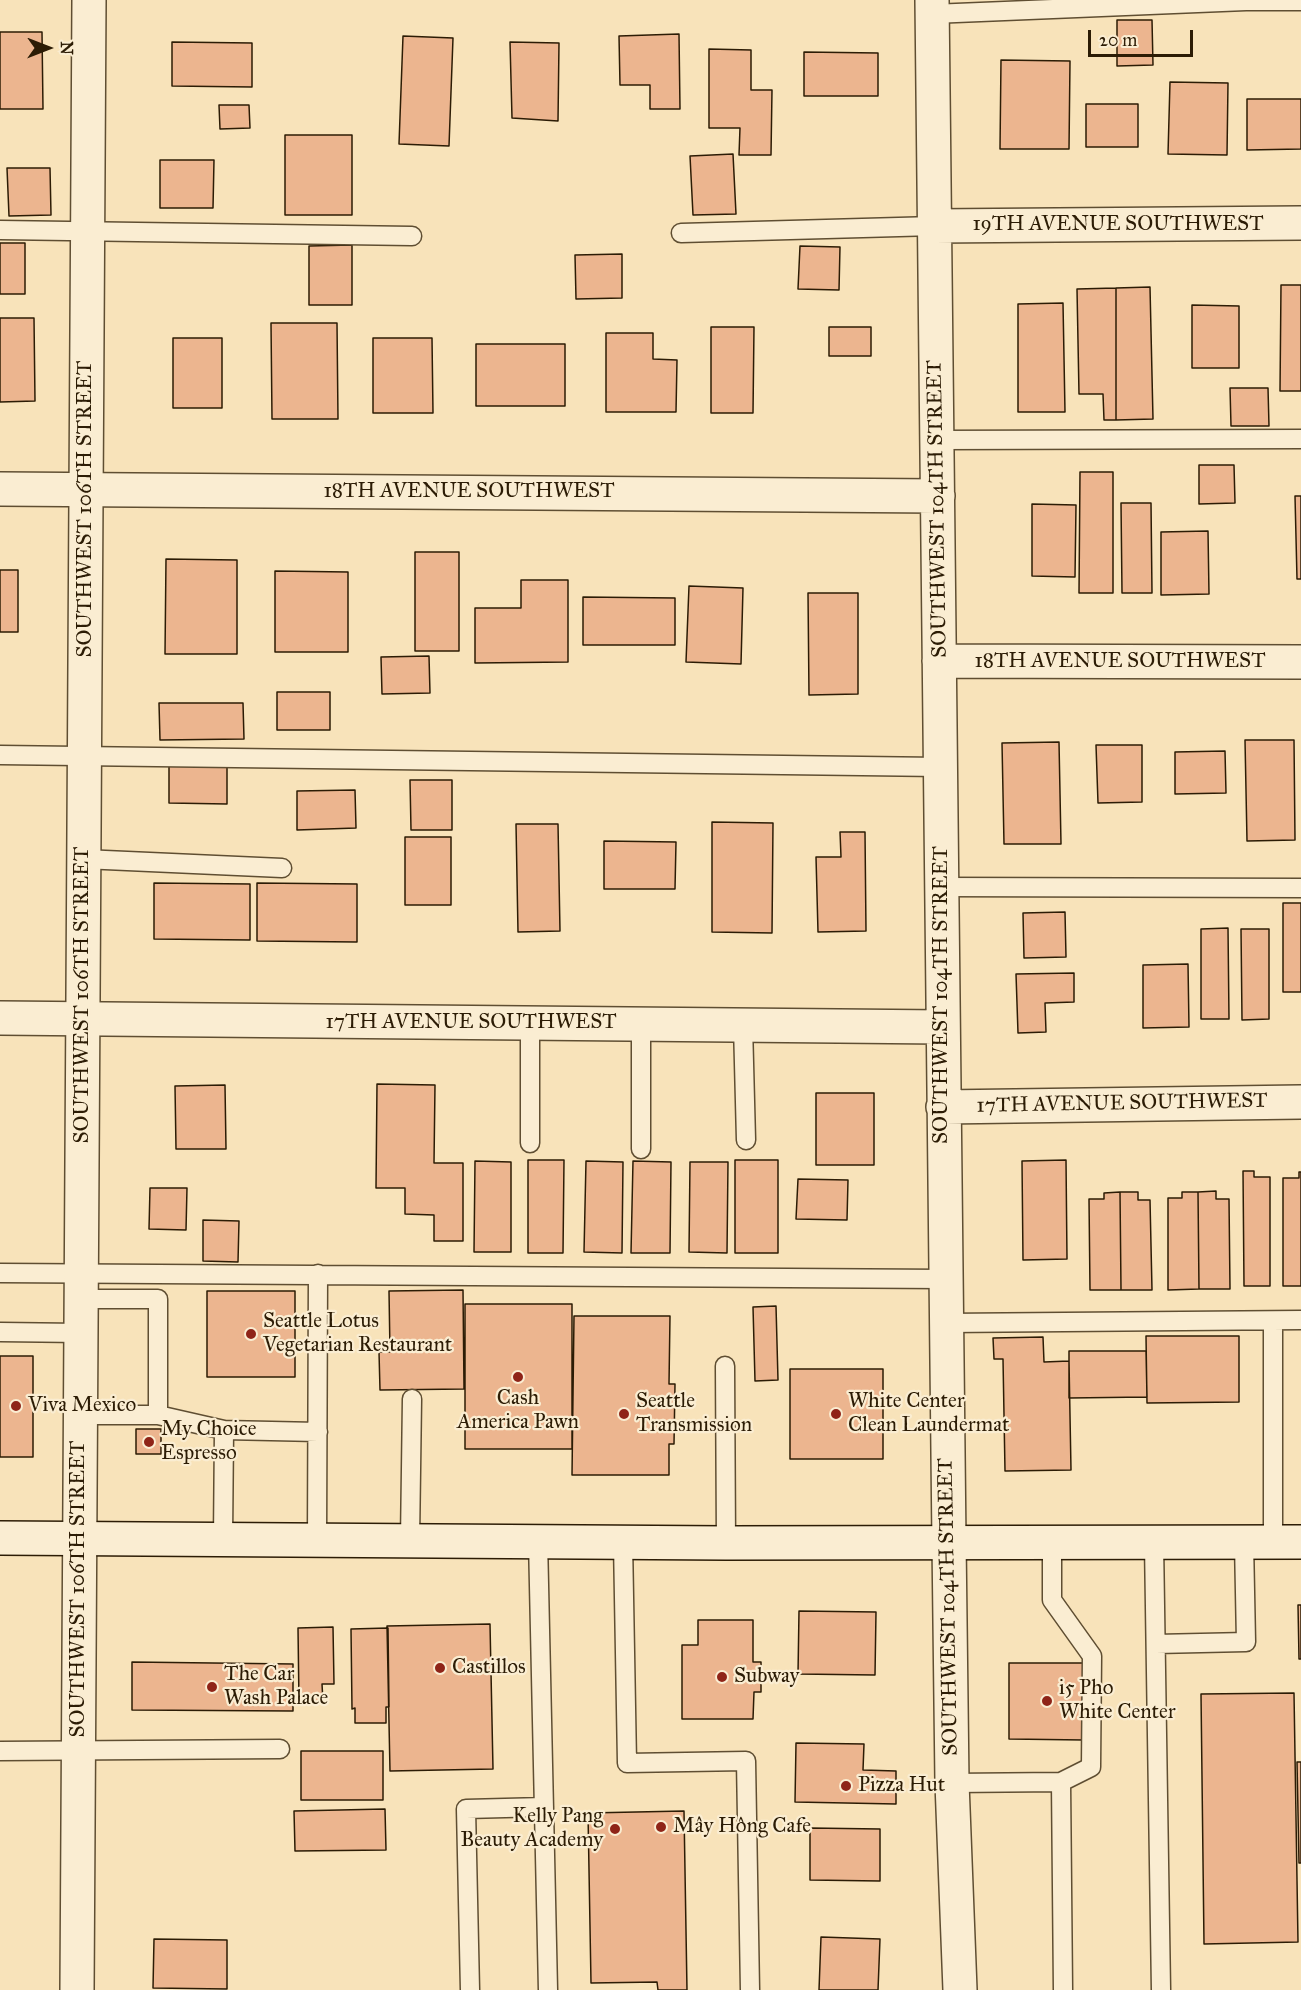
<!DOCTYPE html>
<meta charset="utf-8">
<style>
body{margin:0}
#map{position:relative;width:1301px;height:1990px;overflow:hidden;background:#f8e3ba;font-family:"IM FELL Great Primer",serif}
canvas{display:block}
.north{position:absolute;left:18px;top:18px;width:60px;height:60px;-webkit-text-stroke:4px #faedd2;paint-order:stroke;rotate:90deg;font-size:16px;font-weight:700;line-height:24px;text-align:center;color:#2c1c05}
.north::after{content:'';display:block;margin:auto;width:21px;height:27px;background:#2c1c05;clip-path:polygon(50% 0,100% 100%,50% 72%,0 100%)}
.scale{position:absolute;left:1088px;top:30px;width:105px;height:27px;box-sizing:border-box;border:3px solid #2c1c05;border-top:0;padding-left:8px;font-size:18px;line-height:21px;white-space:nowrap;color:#2c1c05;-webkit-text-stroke:4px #faedd2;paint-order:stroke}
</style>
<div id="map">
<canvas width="1301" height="1990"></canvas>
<div class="north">N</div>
<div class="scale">20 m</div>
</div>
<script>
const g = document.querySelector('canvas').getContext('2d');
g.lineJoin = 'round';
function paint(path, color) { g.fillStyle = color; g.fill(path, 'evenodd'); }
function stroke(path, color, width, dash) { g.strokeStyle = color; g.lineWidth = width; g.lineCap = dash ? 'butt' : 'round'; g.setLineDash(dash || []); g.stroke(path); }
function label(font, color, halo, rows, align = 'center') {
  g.font = font + ' "IM FELL Great Primer",serif'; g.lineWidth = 4.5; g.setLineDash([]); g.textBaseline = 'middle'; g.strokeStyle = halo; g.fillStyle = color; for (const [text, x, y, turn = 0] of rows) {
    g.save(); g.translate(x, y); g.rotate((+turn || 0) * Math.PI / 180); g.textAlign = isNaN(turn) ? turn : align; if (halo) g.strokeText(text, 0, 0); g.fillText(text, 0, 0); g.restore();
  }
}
const building = new Path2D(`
 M1117,20H1152L1153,65L1117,66Z
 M0,32H42L43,109H0Z
 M679,34L680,109H650V85H620L619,36Z
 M403,36L453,38L449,146L399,144Z
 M172,42L252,43V87L172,86Z
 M510,42L559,43L558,121L512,118Z
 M709,49L751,50V90H772L771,155H739L740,128H709Z
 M804,52L878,53V96H804Z
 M1001,60L1070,61L1069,149H1000Z
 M1170,82L1228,83L1227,155L1168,154Z
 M1247,99H1301V149L1247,150Z
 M1086,104H1138V147H1086Z
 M219,105H249L250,128L220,129Z
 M285,135H352V215H285Z
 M733,154L736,214L693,215L690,156Z
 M160,160H214L213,208H160Z
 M7,168H50L51,215L9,216Z
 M0,243H25V294H0Z
 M352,245V305H309V246Z
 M800,246L840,247L839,290L798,289Z
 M622,254V298L576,299L575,255Z
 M1281,285H1301V391H1280Z
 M1150,287L1153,419L1116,420V288Z
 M1116,288V420H1104L1103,394H1079L1077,289Z
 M1063,303L1065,412H1018V304Z
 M1192,305L1239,306V368H1192Z
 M0,318H34L35,401L0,402Z
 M271,323H337L338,419H272Z
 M711,327H754L753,413H711Z
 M829,327H871V356H829Z
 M606,333H653V359L677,360L676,412H606Z
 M173,338H222V408H173Z
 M373,338H432L433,413H373Z
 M476,344H565V406H476Z
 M1230,388H1268L1269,426H1231Z
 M1199,465H1234L1235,503L1199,504Z
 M1080,472H1113V593H1079Z
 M1295,496H1301V579H1297Z
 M1121,503H1151L1152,593H1122Z
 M1032,504L1076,505L1075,577L1032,576Z
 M1208,531L1209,594L1161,595V532Z
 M415,552H459V651H415Z
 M166,559L237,560V654H165Z
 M0,570H18V632H0Z
 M275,571L348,572V652H275Z
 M521,580H568V662L475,663V608H521Z
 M689,586L743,588L741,664L686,662Z
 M808,593H858V694L809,695Z
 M583,597L675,598V645H583Z
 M429,656L430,693L382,694L381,657Z
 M277,692H330V730H277Z
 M159,703H243L244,739L160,740Z
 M1245,740H1294L1295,840L1247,841Z
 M1059,742L1061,844H1004L1002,743Z
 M1096,745H1142V802L1098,803Z
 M1225,751L1226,793L1175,794V752Z
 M169,764L227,765V804L169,803Z
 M410,780H452V830H411Z
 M355,790L356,828L297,830V791Z
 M712,822L773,823L772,933L712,932Z
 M516,824H558L560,931L518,932Z
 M840,832H865L866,931L818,932L816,857H841Z
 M405,837H451V905H405Z
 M604,841L676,842L675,889H604Z
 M154,883L250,884V940L154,939Z
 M257,883L357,884V942L257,941Z
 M1283,903H1301V992H1283Z
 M1065,912L1066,957L1024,958L1023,913Z
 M1228,928L1229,1019H1201V929Z
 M1241,929H1269V1019L1242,1020Z
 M1188,964L1189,1027L1143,1028V965Z
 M1074,973V1002L1045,1003L1046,1032L1018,1033L1016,974Z
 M377,1084L435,1085L434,1163H463V1241H434V1215L405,1214V1188H376Z
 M225,1085L226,1149H176L175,1086Z
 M816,1093H874V1165H816Z
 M528,1160H564L563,1253H528Z
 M735,1160H778V1253H735Z
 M1066,1160L1067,1259L1023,1260L1022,1161Z
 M475,1161L511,1162V1252H474Z
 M586,1161L623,1162L622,1253L584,1252Z
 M633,1161L671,1162L670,1253H631Z
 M690,1162H728L727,1253L689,1252Z
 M1243,1171H1254V1177H1270V1286H1244Z
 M1299,1172H1301V1286H1283V1178H1299Z
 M798,1179L848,1180L847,1220L796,1219Z
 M150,1188H187L186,1230L149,1229Z
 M1216,1191V1199H1229L1230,1289H1199L1198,1192Z
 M1120,1192H1138V1200H1150L1152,1290H1121Z
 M1120,1192L1121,1290H1090L1089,1199H1104V1193Z
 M1182,1192H1198L1199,1289L1168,1290V1198H1182Z
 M203,1220L239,1221L238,1262L203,1261Z
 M463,1290L464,1389L380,1390L379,1352H390L389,1291Z
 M207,1291H295V1377H207Z
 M465,1304H572V1449H465Z
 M776,1306L778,1380L755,1381L753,1307Z
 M574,1316H670L669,1384H675L674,1444H669V1475H572Z
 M1146,1336H1239V1402L1147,1403Z
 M1043,1337L1044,1362L1069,1361L1071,1470L1005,1471L1003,1359H994L993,1338Z
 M1069,1351H1146L1147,1397L1069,1398Z
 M0,1356H33V1457H0Z
 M790,1369H883V1459H790Z
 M136,1429H161V1454H136Z
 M1298,1605H1301V1659H1299Z
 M799,1611L876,1612L875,1675L798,1674Z
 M698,1620H753V1662H761V1692H754L753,1719H682V1645H698Z
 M490,1624L493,1769L390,1771L387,1626Z
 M333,1627L334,1684H322L323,1702L299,1703L298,1628Z
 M388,1628L389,1707H386V1723H355V1708L352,1709L351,1629Z
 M132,1662L293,1664V1711L132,1710Z
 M1009,1663H1084V1740L1009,1739Z
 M1294,1693L1298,1942L1204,1944L1201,1694Z
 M796,1743L864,1744L863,1770L896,1771V1804L795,1802Z
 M301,1751H383V1800H301Z
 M1297,1762H1301V1863H1299Z
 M385,1809L386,1850L295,1851L294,1811Z
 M684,1811L687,1990H658L657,1982L591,1983L588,1813Z
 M810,1828L880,1829V1881L810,1880Z
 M821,1937L880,1939L878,1990H819Z
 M154,1939L227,1940V1989L153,1988Z`);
const service = new Path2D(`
 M932,14L1246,1H1301
 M0,230L412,236
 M681,233L935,226
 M938,440L1301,439
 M0,755L940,767
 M83,859L282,868
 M942,887L1301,888
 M530,1023V1143
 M641,1024V1149
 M743,1025L746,1140
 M0,1273L945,1279
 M81,1299H158V1415
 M1273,1321V1543
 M946,1323L1301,1320
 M0,1332L81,1333
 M725,1366L726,1543
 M80,1415H158L224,1430L318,1432
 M223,1539L224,1430
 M410,1540L412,1399
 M538,1540L548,1990
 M317,1541L318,1274
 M1052,1541V1600L1092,1656L1091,1767L1061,1782
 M623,1542L627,1763L746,1761L750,1990
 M1154,1543L1161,1990
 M1156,1644L1246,1642L1244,1542
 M0,1751L280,1749
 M952,1783L1061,1782L1063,1990
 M470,1990L466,1809L544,1807`);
const minor = new Path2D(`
 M932,0L949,1541
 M935,226L1301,223
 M0,489L938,496
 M939,661L1301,662
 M0,1018L943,1027
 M943,1107L1301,1102`);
const tertiary = new Path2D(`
 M949,1541L952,1783L960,1990
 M77,1990L89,0`);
const secondary = new Path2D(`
 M0,1538L726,1543L1301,1542`);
const markers = [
 [251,1334,6,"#8f2418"],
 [518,1377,6,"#8f2418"],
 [16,1406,6,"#8f2418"],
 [624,1414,6,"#8f2418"],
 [836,1414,6,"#8f2418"],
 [149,1442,6,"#8f2418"],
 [440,1668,6,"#8f2418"],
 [722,1677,6,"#8f2418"],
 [212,1687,6,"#8f2418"],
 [1047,1701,6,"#8f2418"],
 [846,1786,6,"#8f2418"],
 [661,1827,6,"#8f2418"],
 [615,1829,6,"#8f2418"]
];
const streetNames = [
 ["19TH AVENUE SOUTHWEST",1118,225],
 ["18TH AVENUE SOUTHWEST",469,492],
 ["SOUTHWEST 106TH STREET",86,509,-90],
 ["SOUTHWEST 104TH STREET",938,509,-91],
 ["18TH AVENUE SOUTHWEST",1120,662],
 ["SOUTHWEST 106TH STREET",83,995,-90],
 ["SOUTHWEST 104TH STREET",942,995,-90],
 ["17TH AVENUE SOUTHWEST",471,1023],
 ["17TH AVENUE SOUTHWEST",1122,1104,-1],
 ["SOUTHWEST 106TH STREET",79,1589,-90],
 ["SOUTHWEST 104TH STREET",949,1607,-91]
];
const poiNames = [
 ["Seattle Lotus",263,1322],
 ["Vegetarian Restaurant",263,1346],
 ["Cash",518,1399,"center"],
 ["America Pawn",518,1423,"center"],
 ["Seattle",636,1402],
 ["Transmission",636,1426],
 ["White Center",848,1402],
 ["Clean Laundermat",848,1426],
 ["Viva Mexico",28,1406],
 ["My Choice",161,1430],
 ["Espresso",161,1454],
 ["Castillos",452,1668],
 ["The Car",224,1675],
 ["Wash Palace",224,1699],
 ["Subway",734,1677],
 ["i5 Pho",1059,1689],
 ["White Center",1059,1713],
 ["Pizza Hut",858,1786],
 ["Kelly Pang",603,1817,"right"],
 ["Beauty Academy",603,1841,"right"],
 ["Mây Hông Cafe",673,1827]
];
paint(building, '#ecb58f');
stroke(building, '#2c1c05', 1.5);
stroke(service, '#5f4e32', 21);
stroke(minor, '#5f4e32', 36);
stroke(tertiary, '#5f4e32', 36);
stroke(secondary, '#2c1c05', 36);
stroke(service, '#faedd2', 18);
stroke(minor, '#faedd2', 33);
stroke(tertiary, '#faedd2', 33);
stroke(secondary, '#faedd2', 33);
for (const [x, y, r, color] of markers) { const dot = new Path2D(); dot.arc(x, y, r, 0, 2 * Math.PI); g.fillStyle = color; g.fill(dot); stroke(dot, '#faedd2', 2); }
label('21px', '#2c1c05', '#faedd2', streetNames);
label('21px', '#2c1c05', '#faedd2', poiNames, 'left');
</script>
